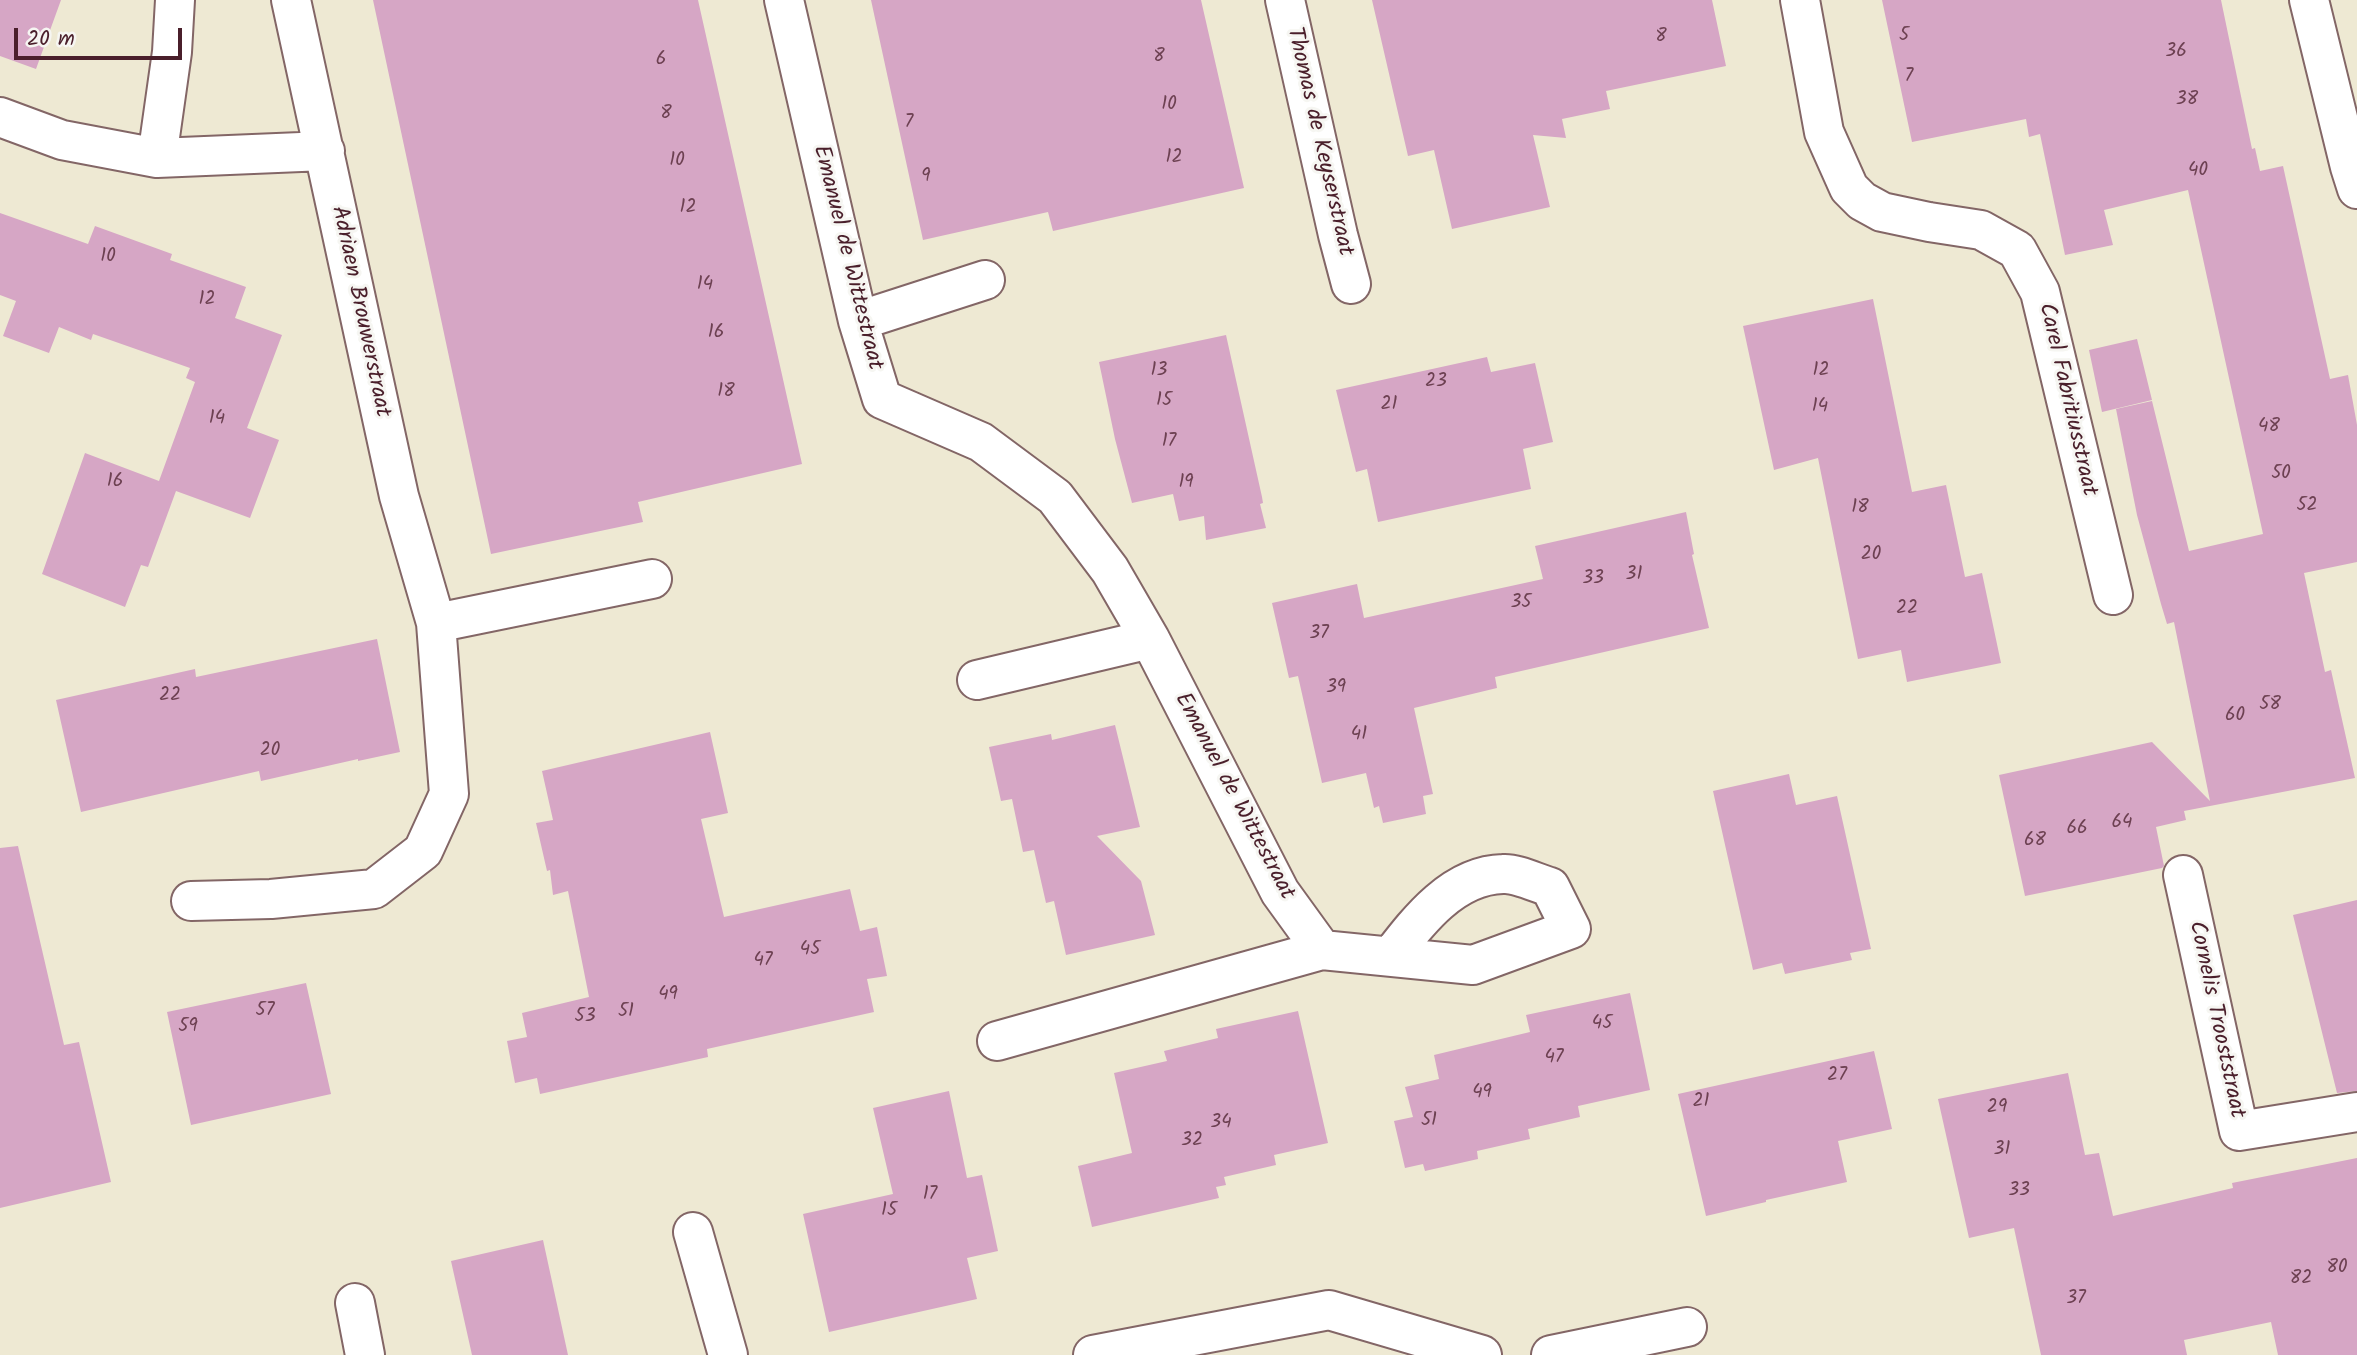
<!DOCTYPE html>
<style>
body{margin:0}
#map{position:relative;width:2357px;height:1355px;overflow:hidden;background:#eee9d3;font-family:Kalam,sans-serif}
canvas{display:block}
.scale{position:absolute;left:14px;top:28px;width:168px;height:32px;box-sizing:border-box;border:4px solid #4a1f2b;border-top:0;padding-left:9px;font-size:21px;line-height:24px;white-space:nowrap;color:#4a1f2b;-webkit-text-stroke:5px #f6f6f2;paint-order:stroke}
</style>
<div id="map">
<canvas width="2357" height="1355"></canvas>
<div class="scale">20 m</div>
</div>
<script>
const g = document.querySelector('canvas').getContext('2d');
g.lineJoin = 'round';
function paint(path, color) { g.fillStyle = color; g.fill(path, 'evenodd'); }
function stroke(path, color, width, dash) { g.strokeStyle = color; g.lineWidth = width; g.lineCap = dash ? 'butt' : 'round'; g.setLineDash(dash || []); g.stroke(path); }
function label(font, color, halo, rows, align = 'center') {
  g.font = font + ' Kalam,sans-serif'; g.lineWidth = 6; g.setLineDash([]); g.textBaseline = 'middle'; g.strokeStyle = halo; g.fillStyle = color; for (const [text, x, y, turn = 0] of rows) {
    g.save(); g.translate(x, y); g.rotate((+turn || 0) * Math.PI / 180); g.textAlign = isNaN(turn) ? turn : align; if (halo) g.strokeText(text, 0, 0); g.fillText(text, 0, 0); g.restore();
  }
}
const building = new Path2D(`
 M0,0H61L36,69L0,56Z
 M373,0H698L802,464L638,502L643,522L491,554Z
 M871,0H1201L1244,188L1053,231L1048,212L923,240Z
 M1372,0H1712L1726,66L1606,91L1610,109L1562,119L1566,138L1533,135L1550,207L1452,229L1434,150L1408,156Z
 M1882,0H2221L2252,149L2255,148L2260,171L2283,166L2330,379L2348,375L2357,425V562L2304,573L2325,672L2331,670L2355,778L2184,811L2186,820L2156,827L2164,866L2162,868L2025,896L1999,775L2152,742L2210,801L2174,622L2167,624L2161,604L2137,515L2116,409L2152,401L2189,551L2263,534L2188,190L2104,210L2113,245L2065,255L2040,134L2029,137L2026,119L1912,142Z
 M0,213L88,244L95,226L172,254L170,260L246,287L235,318L282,335L247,428L279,440L250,518L176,491L148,567L141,565L125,607L42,574L85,453L159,481L195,382L186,378L190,368L93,334L91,340L59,327L49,353L3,336L16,301L0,295Z
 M1873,299L1912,492L1946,485L1965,577L1982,573L2001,663L1907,682L1901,650L1858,659L1818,458L1774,470L1743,326Z
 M1226,335L1262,497L1263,503L1260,504L1266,528L1206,540L1204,516L1179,521L1173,494L1132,503L1115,439L1099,362Z
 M2137,339L2152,400L2102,412L2089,350Z
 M1487,357L1491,372L1535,363L1553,442L1523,449L1531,489L1378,522L1367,469L1356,472L1336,390Z
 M1686,512L1694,554L1692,555L1709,628L1495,677L1497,688L1414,708L1433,794L1423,796L1426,814L1383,823L1379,806L1374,808L1366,773L1322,783L1298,676L1289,678L1272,603L1357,584L1364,618L1543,579L1535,546Z
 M377,639L400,752L358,761V759L261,781L259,771L81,812L56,700L195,669L196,677Z
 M1115,725L1140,827L1097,836L1141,881L1155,935L1066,955L1054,901L1046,903L1034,850L1023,852L1012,799L1001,801L989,747L1051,734L1052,740Z
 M710,732L728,813L701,819L724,917L850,889L860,931L877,927L887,976L867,979L874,1012L707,1049L708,1057L540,1094L537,1078L515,1083L507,1041L527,1037L522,1013L589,997L568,891L553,895L550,870L547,871L536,823L553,820L542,771Z
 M1789,774L1796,805L1837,796L1871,949L1850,953L1852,960L1785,974L1782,963L1753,970L1713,791Z
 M18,846L64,1045L79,1042L111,1182L0,1208V848Z
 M2357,900V1091L2337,1093L2293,915Z
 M306,983L331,1094L191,1125L167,1012Z
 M1630,993L1650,1090L1578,1106L1580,1117L1528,1129L1530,1139L1477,1151L1478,1159L1425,1171L1423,1164L1405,1168L1394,1121L1413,1117L1405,1087L1439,1079L1434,1055L1530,1032L1526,1015Z
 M1298,1011L1328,1143L1274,1155L1276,1165L1224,1177L1226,1185L1216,1187L1219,1198L1092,1227L1078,1166L1132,1153L1114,1073L1167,1061L1164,1051L1218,1038L1216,1029Z
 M1874,1051L1892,1129L1838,1141L1847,1182L1766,1200V1202L1706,1216L1678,1094Z
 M2068,1073L2085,1155L2099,1153L2113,1216L2233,1188L2232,1183L2357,1158V1355H2278L2271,1322L2184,1340L2187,1355H2041L2014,1228L1969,1238L1938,1099Z
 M949,1091L967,1178L982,1175L998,1251L967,1258L977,1299L829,1332L803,1214L893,1194L873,1108Z
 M543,1240L568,1355H472L451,1261Z`);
const minor = new Path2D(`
 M784,0L858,321L882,399L981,442L1055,497L1110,570L1150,639L1280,892L1322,950
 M1285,0L1338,235L1351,284
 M1800,0L1824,132L1849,188L1862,201L1882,212L1929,222L1981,230L2017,250L2040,292L2113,595
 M2309,0L2350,167L2357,189
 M0,117L62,140L157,158L325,151
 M157,158L172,52L175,0
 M858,321L985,280
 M436,623L652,579
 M977,680L1150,639
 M2183,875L2239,1131L2357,1112
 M191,901L271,899L374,889L423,851L449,794L436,623L399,496L291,0
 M997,1041L1322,950L1473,965L1571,929L1550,887C1536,883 1517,873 1503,874C1453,875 1418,921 1391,956
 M693,1232L728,1355
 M355,1303L365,1355
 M1093,1355L1329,1310L1482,1355
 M1551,1355L1687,1327`);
const numberNames = [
 ["5",1904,37],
 ["8",1661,38],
 ["36",2176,53],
 ["8",1159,58],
 ["6",661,61],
 ["7",1909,78],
 ["38",2187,101],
 ["10",1169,106],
 ["8",666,115],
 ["7",909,124],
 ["12",1174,159],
 ["10",677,162],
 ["40",2198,172],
 ["9",926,178],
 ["12",688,209],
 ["10",108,258],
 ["14",705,286],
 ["12",207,301],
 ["16",716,334],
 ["13",1159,372],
 ["12",1821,372],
 ["23",1436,383],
 ["18",726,393],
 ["15",1164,402],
 ["21",1389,406],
 ["14",1820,408],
 ["14",217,420],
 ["48",2269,428],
 ["17",1169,443],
 ["50",2281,475],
 ["16",115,483],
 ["19",1186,484],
 ["52",2307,507],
 ["18",1860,509],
 ["20",1871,556],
 ["31",1634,576],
 ["33",1593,580],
 ["35",1521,604],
 ["22",1907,610],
 ["37",1319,635],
 ["39",1336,689],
 ["22",170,697],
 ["58",2270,706],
 ["60",2235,717],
 ["41",1359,736],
 ["20",270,752],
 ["64",2122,824],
 ["66",2077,830],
 ["68",2035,842],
 ["45",810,951],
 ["47",763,962],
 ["49",668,996],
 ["57",265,1012],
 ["51",626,1013],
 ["53",585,1018],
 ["45",1602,1025],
 ["59",188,1028],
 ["47",1554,1059],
 ["27",1837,1077],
 ["49",1482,1094],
 ["21",1701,1103],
 ["29",1997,1109],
 ["51",1429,1122],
 ["34",1221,1124],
 ["32",1192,1142],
 ["31",2002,1151],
 ["33",2019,1192],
 ["17",930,1196],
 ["15",889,1212],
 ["80",2337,1269],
 ["82",2301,1280],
 ["37",2076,1300]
];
const streetNames = [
 ["Thomas de Keyserstraat",1318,142,77],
 ["Emanuel de Wittestraat",846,258,76],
 ["Adriaen Brouwerstraat",359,312,78],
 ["Carel Fabritiusstraat",2066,400,77],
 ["Emanuel de Wittestraat",1233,797,62],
 ["Cornelis Trooststraat",2215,1020,78]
];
paint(building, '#d6a6c5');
stroke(minor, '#836666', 42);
stroke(minor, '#fff', 38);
label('19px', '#6d4152', null, numberNames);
label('23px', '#4a1f2b', '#f6f6f2', streetNames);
</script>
